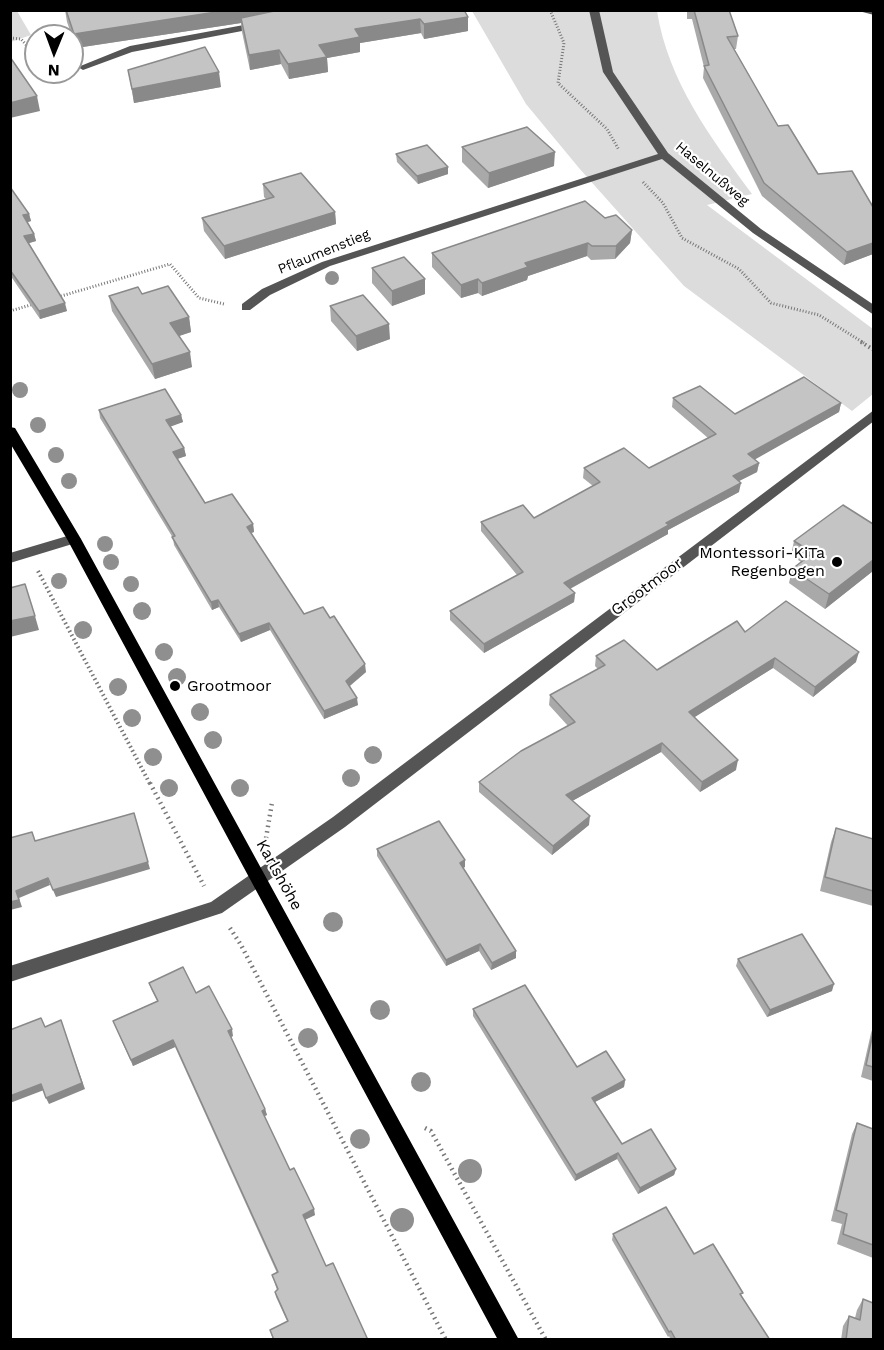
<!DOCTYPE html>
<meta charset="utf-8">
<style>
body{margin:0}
#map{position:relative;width:884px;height:1350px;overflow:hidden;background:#fff;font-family:"Work Sans",sans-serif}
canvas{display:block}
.frame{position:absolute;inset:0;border:12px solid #000;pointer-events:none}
.north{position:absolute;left:24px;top:24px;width:60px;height:60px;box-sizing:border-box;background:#fff;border:2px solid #999;border-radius:50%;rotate:181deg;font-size:16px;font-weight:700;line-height:24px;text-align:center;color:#000}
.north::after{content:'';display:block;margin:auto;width:21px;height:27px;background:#000;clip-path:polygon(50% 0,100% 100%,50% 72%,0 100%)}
</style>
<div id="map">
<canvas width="884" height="1350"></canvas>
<div class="frame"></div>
<div class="north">N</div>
</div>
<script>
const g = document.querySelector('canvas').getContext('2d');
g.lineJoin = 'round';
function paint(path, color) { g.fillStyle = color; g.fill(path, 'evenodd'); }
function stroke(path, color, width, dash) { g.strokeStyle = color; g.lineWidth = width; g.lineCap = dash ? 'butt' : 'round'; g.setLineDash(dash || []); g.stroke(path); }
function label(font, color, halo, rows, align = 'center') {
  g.font = font + ' "Work Sans",sans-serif'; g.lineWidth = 4.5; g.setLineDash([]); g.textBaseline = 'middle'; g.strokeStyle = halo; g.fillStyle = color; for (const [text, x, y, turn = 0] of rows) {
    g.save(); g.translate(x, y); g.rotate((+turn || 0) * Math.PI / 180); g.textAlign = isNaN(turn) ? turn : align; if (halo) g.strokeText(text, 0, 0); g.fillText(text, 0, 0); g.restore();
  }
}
const green = new Path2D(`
 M11,10L17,11L31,35L11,42Z
 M472,11H657C668,81 711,138 752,194L707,205L873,329V394L852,411L684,286L579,168L526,104Z`);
const pathFar2 = new Path2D(`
 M550,10L564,43L558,83L607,129L619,150
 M10,38L21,39L36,56
 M643,182L663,203L682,238L739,269L771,303L819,315L864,343
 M58,297L170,264L199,298L224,304
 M10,311L34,304`);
const pathFar1 = new Path2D(`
 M861,342L874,350
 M38,571L150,784`);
const path = new Path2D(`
 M150,783L204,886
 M266,838L272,803
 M230,928L241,945L446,1340
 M425,1128L431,1131L546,1340`);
const minor = new Path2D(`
 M589,10H599L613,72L668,153L761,229L874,305V315L753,233L662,159L330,266L270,295L250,310H242V304L262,289L322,262L658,154L603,72Z
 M855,10H874V15Z
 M260,22L263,23V27L132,52L83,70L78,67L130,46Z
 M874,410V421L345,827L222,913L10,982V966L211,902L333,817Z
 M74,534L81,539L79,542L10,563V553Z`);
const major = new Path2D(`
 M10,427L15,428L81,539L519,1340H498L67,539L10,443Z`);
const trees = [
 [332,278,7],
 [20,390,8],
 [38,425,8],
 [56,455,8],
 [69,481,8],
 [105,544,8],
 [111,562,8],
 [59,581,8],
 [131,584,8],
 [142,611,9],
 [83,630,9],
 [164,652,9],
 [177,677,9],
 [118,687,9],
 [200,712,9],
 [132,718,9],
 [213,740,9],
 [373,755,9],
 [153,757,9],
 [351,778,9],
 [169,788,9],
 [240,788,9],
 [333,922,10],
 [380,1010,10],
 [308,1038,10],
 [421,1082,10],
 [360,1139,10],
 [470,1171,12],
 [402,1220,12]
];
const wall = new Path2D(`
 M65,10L468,17V31L424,39L421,33L360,43V52L327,58L328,72L289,79L281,64L250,70L242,32L241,23L76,48L67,22Z
 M687,10H729L738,36L736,49H734L778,126L818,174L873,207V254L844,265L762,196L703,78L704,67L692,19H687Z
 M128,70L221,87L134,103Z
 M462,147L554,166L488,188L462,162Z
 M396,154L448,167V174L418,184L397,162Z
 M263,184L335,212L336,224L225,259L204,231L202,218L266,199L264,197Z
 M10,187L29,214L31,221L27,222L34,234L36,241L29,243L67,311L40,319L10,275Z
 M605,218L632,230L630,243L615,259L591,260L587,256L528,276L527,280L482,296L478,293L461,298L432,267V253Z
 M372,268L425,294L392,306L372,283Z
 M142,294L189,317L191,332L179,336L192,367L155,379L112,311L109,296Z
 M330,306L390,339L357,351L331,321Z
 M673,398L735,414L841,403L839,412L754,459L759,463L757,472L739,481V492L668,530V534L570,589L575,593L574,602L484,653L450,620V611L517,575L481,531V522L534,518L593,486L583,478L584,468H649L708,438L672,407Z
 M99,410L181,415L183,422L170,426L184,448L186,456L177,459L205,503L253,524L254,532L251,533L304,614L366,672L350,686L358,705L324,719L270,630L241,642L219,607L212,610L174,545L173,538L100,418Z
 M873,524V571L825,609L789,583L792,569L801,562L791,555L794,541Z
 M745,632L856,662L813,697L773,668L694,717L736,770L700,792L661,752L572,801L589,825L552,855L479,792V782L568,726L549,705L550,695L598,669L595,666L596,656L657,670Z
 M836,828L873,839V906L820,891L831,842Z
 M377,849L465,860V867L463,868L516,951V958L491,970L479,951L446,966L377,856Z
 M738,959L832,991L767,1017L736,966Z
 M149,983L196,993L233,1036L231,1037L265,1109L267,1115L264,1116L290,1170L315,1215L305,1220L326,1266L368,1340H273L270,1330L287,1321L276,1297L275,1292L277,1290L272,1275L277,1273L175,1047L133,1066L116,1028L113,1021L157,1001L151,989Z
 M473,1009L577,1067L625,1080L624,1087L595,1102L622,1144L676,1169L674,1175L638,1194L617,1159L575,1181L473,1016Z
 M873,1027V1081L861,1077L871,1033Z
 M857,1123L873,1129V1258L837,1244L842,1224L831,1221L852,1134Z
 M613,1234L694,1254L741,1296L770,1340H671L669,1336L668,1337L612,1240Z
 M863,1299L873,1340H841L843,1326L849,1316L855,1318L857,1310Z`);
const shadedWall = new Path2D(`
 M229,10H306L241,18V23L228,25L76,48L74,34Z
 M468,17V31L424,39V24Z
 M420,19L421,33L360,43V52L327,58L328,72L289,79L288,64L319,45L355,29Z
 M279,50L281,64L250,70L249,55Z
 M219,72L221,87L134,103L132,89Z
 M37,96L40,111L10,118V103Z
 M555,152L554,166L488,188L489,173Z
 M448,167V174L418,184L417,176Z
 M335,212L336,224L225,259L224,246Z
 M29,214L31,221L25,223L23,215Z
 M632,230L630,243L615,259L616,246Z
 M34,234L36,241L26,244L24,236Z
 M588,243L587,256L528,276L527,280L482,296V283L525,263Z
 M873,243V254L844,265L847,252Z
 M425,279V294L392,306V291Z
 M478,279V293L461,298V285Z
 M65,303L67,311L40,319L39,311Z
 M189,317L191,332L173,338L170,323Z
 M389,324L390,339L357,351L356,336Z
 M190,352L192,367L155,379L152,364Z
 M841,403L839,412L747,464L748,454Z
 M181,415L183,422L167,428L166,420Z
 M184,448L186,456L174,460L173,452Z
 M759,463L757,472L731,485L733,476Z
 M741,483L739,492L668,530V534L564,592V583L666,523Z
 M253,524L254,532L248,534L247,527Z
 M873,560V571L825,609L829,594Z
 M575,593L574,602L484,653V644Z
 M218,600L219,607L212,610L211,602Z
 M35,616L39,630L10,637V621Z
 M269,623L270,630L241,642L239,634Z
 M859,652L856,662L813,697L815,687Z
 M775,658L773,668L687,722L689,712Z
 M365,664L366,672L347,688L346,681Z
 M357,698L358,705L324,719V711Z
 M662,743L661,752L565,805L566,795Z
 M738,760L736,770L700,792L702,782Z
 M590,816L589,825L552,855L553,846Z
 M465,860V867L459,870L460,863Z
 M148,862L150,869L56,897L53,890Z
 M48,878L50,885L19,898L22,907L10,910V902L16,891Z
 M480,944L479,951L446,966V960Z
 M516,951V958L491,970L492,963Z
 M834,984L832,991L767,1017L770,1010Z
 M63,1027L85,1089L49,1104L46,1098Z
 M232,1029L233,1036L229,1038L228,1031Z
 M173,1040L175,1047L133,1066L131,1060Z
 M625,1080L624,1087L591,1104L592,1098Z
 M41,1084L44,1090L10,1103V1096Z
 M265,1109L267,1115L263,1117L262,1111Z
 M618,1153L617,1159L575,1181L576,1175Z
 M676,1169L674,1175L638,1194L640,1188Z
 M314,1209L315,1215L304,1220L303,1215Z`);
const building = new Path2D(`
 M66,10H229L74,34Z
 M279,10H464L468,17L424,24L420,19L355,29L360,37L319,45L327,57L288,64L279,50L249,55L241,18Z
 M694,10H729L738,36L727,37L778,126L788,125L818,174L852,171L873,207V243L847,252L764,183L704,66L709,65Z
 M205,47L219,72L132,89L128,70Z
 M10,57L37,96L10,103Z
 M527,127L555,152L489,173L462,147Z
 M427,145L448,167L417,176L396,154Z
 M301,173L335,212L224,246L202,218L274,197L263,184Z
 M10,187L29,214L23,215L34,234L24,236L65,303L39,311L10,270Z
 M585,201L605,218L616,215L632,230L616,246H592L588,243L525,263L528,267L482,283L478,279L461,285L432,253Z
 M404,257L425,279L392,291L372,268Z
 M168,286L189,317L170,323L190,352L152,364L109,296L138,287L142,294Z
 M363,295L389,324L356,336L330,306Z
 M804,377L841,403L748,454L759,463L733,476L741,483L666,523L669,525L564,583L575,593L484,644L450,611L523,572L481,522L523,505L534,518L600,482L584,468L624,448L649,468L716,434L673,398L700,386L735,414Z
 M165,389L181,415L166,420L184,448L173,452L205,503L232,494L253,524L247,527L304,614L323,607L330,618L334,616L365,664L346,681L357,698L324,711L269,623L239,634L218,600L211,602L172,537L175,536L99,410Z
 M843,505L873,524V560L829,594L792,569L813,553L794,541Z
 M25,584L35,616L10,621V588Z
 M786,601L859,652L815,687L775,658L689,712L738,760L702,782L662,743L566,795L590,816L553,846L479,782L521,751L575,722L550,695L605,665L596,656L624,640L657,670L737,621L745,632Z
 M134,813L148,862L53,890L48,878L16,891L19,900L10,902V838L32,832L35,841Z
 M439,821L465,860L460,863L516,951L492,963L480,944L446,960L377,849Z
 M836,828L873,839V891L825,877Z
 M802,934L834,984L770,1010L738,959Z
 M183,967L196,993L209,986L232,1029L228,1031L265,1109L262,1111L290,1170L294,1168L314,1209L303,1215L326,1266L333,1263L368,1340H274L270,1330L288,1321L275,1292L278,1289L272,1275L278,1272L173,1040L131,1060L113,1021L158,1001L149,983Z
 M525,985L577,1067L606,1051L625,1080L592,1098L622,1144L651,1129L676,1169L640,1188L618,1153L576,1175L473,1009Z
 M41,1018L45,1027L61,1020L82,1083L46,1098L41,1084L10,1096V1030Z
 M873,1033V1067L866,1065Z
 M857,1123L873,1129V1245L843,1234L847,1214L836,1210Z
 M666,1207L694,1254L713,1244L743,1293L740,1294L770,1340H676L671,1331L669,1332L613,1234Z
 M863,1299L873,1303V1340H846L849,1316L860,1320Z`);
const markers = [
 [837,562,6,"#000"],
 [175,686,6,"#000"]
];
const farStreetnames = [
 ["Haselnußweg",712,174,40],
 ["Pflaumenstieg",324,252,-22]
];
const poiNames = [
 ["Montessori-KiTa",825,553],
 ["Regenbogen",825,571],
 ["Grootmoor",187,686,"left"]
];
const streetNames = [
 ["Grootmoor",647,587,-37],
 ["Karlshöhe",279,875,61]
];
paint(green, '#dcdcdc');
stroke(pathFar2, '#777', 3, [1, 2]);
stroke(pathFar1, '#777', 4, [1.5, 3]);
stroke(path, '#777', 4.5, [1.5, 4]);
paint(minor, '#555');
paint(major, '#000');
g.fillStyle = '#8f8f8f';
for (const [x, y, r] of trees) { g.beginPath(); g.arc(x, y, r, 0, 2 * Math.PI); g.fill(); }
paint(wall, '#a9a9a9');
paint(shadedWall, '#898989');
paint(building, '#c4c4c4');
stroke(building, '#898989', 1.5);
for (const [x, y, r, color] of markers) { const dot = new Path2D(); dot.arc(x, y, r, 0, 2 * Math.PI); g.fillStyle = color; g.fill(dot); stroke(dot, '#fff', 2); }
label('14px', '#000', '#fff', farStreetnames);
label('16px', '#000', '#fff', poiNames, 'right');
label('16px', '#000', '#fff', streetNames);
</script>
